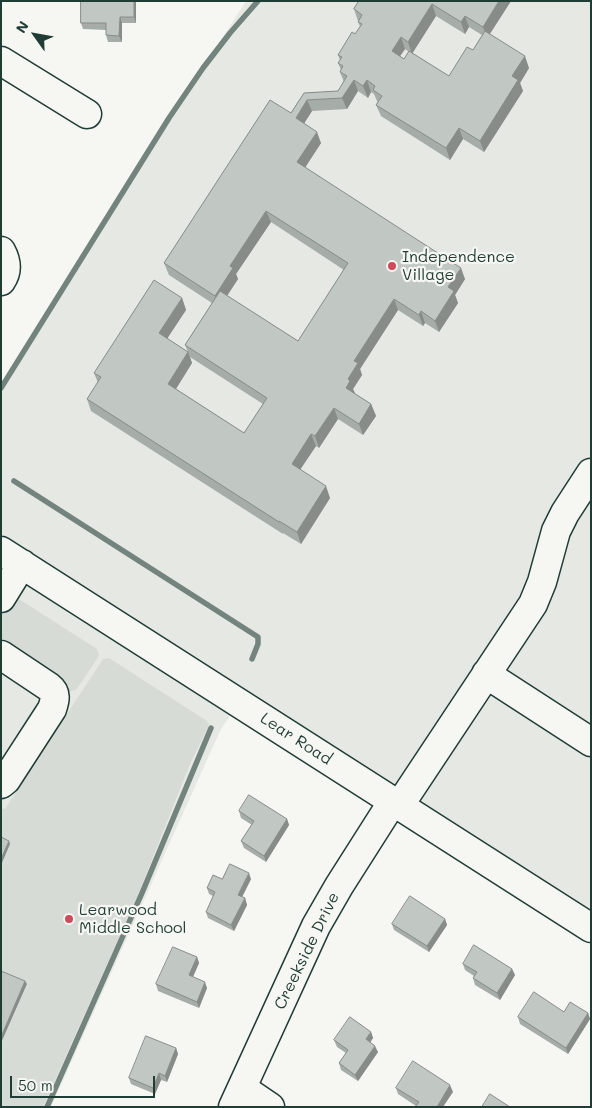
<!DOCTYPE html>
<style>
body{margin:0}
#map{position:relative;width:592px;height:1108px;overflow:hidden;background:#f6f6f2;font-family:Mali,sans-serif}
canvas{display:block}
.frame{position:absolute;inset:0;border:2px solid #1f3d34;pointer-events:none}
.north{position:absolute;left:10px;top:10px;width:50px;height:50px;-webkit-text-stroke:4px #f6f6f2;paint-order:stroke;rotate:302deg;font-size:14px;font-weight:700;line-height:20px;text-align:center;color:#1f3d34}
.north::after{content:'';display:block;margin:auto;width:18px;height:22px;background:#1f3d34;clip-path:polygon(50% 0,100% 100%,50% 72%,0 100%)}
.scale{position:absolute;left:10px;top:1076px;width:145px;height:22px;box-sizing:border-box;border:2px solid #1f3d34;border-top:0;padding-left:6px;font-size:15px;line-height:18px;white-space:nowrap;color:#1f3d34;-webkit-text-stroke:4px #f6f6f2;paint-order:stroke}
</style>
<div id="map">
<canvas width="592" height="1108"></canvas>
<div class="frame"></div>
<div class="north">N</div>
<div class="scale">50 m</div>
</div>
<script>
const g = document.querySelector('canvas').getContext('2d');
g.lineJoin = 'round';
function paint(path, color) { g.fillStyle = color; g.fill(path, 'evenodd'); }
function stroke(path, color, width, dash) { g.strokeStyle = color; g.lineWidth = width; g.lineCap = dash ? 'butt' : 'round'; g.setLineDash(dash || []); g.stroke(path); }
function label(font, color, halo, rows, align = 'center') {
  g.font = font + ' Mali,sans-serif'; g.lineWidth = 4.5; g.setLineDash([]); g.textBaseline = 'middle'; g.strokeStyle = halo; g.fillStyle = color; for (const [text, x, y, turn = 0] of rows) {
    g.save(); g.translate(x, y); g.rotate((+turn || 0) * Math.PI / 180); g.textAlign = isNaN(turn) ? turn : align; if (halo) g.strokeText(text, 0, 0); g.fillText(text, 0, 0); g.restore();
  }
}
const built = new Path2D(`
 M246,1H591V914L1,536V384Z
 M1,567L231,714L220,731L51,1107H1Z`);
const green = new Path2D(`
 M14,596L97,649L99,656L76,690L66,692L1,641V616Z
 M109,658L207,721L209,725L190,764L139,892L43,1107H1V1043L27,985L1,974V808L5,809L103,659Z`);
const stream = new Path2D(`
 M1,388L169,118L203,68L230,33L258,1
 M14,481L258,637V644L252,659
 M47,1107L142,893L211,728`);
const minor = new Path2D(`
 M1,61L87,114
 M1,251C7,262 8,271 1,281
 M1,551L591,928
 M1,598L22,564
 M1,655L49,687C57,693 55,700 52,709L6,780L1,784
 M486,674L591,742
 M399,806L533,604L542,582L556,531L565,513L591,473
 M242,1088L270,1107
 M233,1107L316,926L339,886L393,801`);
const wall = new Path2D(`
 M81,1H136V23H122V42H108L106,35V30L83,29L81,23Z
 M359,1H511L490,34L529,68L520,83L523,91L484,152L463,139L450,160L381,116L376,105L378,102L377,101L374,94L371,92L368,98L358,91L347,109L312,111L304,123L321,143L305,167L465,279L455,295L458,303L439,332L425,323L423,326L398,310L360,369L362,375L353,389L354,393L371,404L376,416L363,435L338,419L319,448L316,446L300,469L330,498L301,544L283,533V534L91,411L87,399L98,383L94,373L182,298L186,310L167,338L188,352L185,345L212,303L169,275L164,263L291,113L304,93L338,91L344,82L340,72L341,70L338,63L340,60L338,55L355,34L360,27L354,9ZM436,16L465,34L469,27L482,35L473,50L449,76L412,53ZM405,49L409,52L404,59L400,56ZM271,222L344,270L298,341L227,296L238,279L236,274ZM190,357L263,404L244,433L176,389L192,363Z
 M239,811L287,819L289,825L266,862L244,848L241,841L252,825L241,818Z
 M222,879H251L242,897L245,898L247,905L234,931L208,918L206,912L213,896L209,894L207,888Z
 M445,919L447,925L429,952L394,930L392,924Z
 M197,957L199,963L193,977L207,988L199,1008L158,991L156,984Z
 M463,964L512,969L515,975L500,1000L475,985L473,978L474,976L465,970Z
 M564,1012L588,1013L590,1019L568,1054L520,1024L518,1017Z
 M371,1032L373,1038L370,1042L378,1052L358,1081L341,1070L339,1063L346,1053L337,1047L334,1040Z
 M176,1048L178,1054L167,1082L161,1080L155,1094L131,1084L129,1078Z
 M396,1088L453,1092L416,1106L398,1094Z`);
const shadedWall = new Path2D(`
 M134,1H136V23L134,17Z
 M499,1H511L487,38L483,27Z
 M432,4L436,16L412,54L408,42Z
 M465,16L469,27L465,34L461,22Z
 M120,17L122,23V42L119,36Z
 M401,37L405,49L396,62L392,51Z
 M525,56L529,68L520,83L523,91L484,152L480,141L512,76Z
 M354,80L358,91L347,109L342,98Z
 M367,80L371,92L368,98L363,86Z
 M307,100L312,111L300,130L296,118Z
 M459,128L463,139L450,160L446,148Z
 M317,132L321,143L301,174L297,162Z
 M266,211L271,222L236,274L238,279L219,308L215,296L230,266Z
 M461,268L465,279L455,295L458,303L439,332L435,321L448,287Z
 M182,298L186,310L163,345L159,333Z
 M394,299L398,310L360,369L362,375L353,389L355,393L350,400L346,388L348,379L354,361Z
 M421,311L425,323L423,326L419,315Z
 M188,352L192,363L172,395L168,384Z
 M371,404L376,416L363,435L359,424Z
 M334,408L338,419L319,448L315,436Z
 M311,434L316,446L296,476L292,464Z
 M326,486L330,498L301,544L297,532Z
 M287,819L289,825L266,862L264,856Z
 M9,841L10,844L1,865V859Z
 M249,873L251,879L240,901L238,895Z
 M245,898L247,905L234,931L231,925Z
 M445,919L447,925L429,952L427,946Z
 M197,957L199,963L191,981L189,975Z
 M512,969L515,975L500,1000L497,993Z
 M25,981L27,984L1,1043V1037Z
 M205,982L207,988L199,1008L197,1002Z
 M588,1013L590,1019L568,1054L566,1048Z
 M371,1032L373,1038L368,1046L366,1039Z
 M375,1046L378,1052L358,1081L355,1075Z
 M176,1048L178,1054L167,1082L165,1076Z
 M159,1073L161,1080L155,1094L153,1088Z
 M450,1085L453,1092L443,1107H437Z`);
const building = new Path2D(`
 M81,1H134V17H120L119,36L106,35V23H81Z
 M359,1H499L483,27L465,16L461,22L432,4L408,42L401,37L392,51L404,59L409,51L449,76L467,47L473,50L485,31L525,56L512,76L518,80L480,141L459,128L446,148L376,105L382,96L373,90L375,86L367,80L363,86L354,80L342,98L307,100L296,118L317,132L297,162L461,268L448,287L454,291L435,321L421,311L419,315L394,299L354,361L358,363L348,379L350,381L346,388L371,404L359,424L334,408L315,436L311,434L292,464L326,486L297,532L279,521V522L87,399L101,377L94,373L154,280L182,298L159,333L188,352L168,384L244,433L267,398L185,345L220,291L298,341L348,263L266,211L230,266L233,268L215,296L164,263L270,100L291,113L304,93L338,91L347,76L340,72L343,66L338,63L342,57L338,55L352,32L355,34L362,24L358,22L362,15L354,9Z
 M249,795L287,819L264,856L241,841L254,821L239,811Z
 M1,837L9,841L1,859Z
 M230,864L249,873L238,895L245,898L231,925L206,912L215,892L207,888L213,875L222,879Z
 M410,896L445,919L427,946L392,924Z
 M474,945L512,969L497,993L473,978L477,972L463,964Z
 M173,947L197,957L189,975L205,982L197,1002L156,984Z
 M1,971L25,981L1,1037Z
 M534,992L564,1012L570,1002L588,1013L566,1048L518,1017Z
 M350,1017L371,1032L366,1039L375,1046L355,1075L339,1063L348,1050L334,1040Z
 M146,1036L176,1048L165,1076L159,1073L153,1088L129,1078Z
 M413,1061L450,1085L437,1107H415L419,1102L396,1088Z
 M490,1094L510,1107H482Z`);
const markers = [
 [392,266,5,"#d1495b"],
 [69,919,5,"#d1495b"]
];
const poiNames = [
 ["Independence",402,257],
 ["Village",402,275],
 ["Learwood",79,910],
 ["Middle School",79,928]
];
const streetNames = [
 ["Lear Road",296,739,33],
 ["Creekside Drive",307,951,-64]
];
paint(built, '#e6e8e4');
paint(green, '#d6dbd6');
stroke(stream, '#72847d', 5.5);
stroke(minor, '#1f3d34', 31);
stroke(minor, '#f6f6f2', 28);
paint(wall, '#a6aca8');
paint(shadedWall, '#878c88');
paint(building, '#c1c8c3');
stroke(building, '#878c88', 1);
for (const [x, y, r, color] of markers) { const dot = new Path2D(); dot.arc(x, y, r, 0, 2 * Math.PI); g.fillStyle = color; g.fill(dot); stroke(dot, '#f6f6f2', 2); }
label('16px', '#1f3d34', '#f6f6f2', poiNames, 'left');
label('16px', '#1f3d34', '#f6f6f2', streetNames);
</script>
